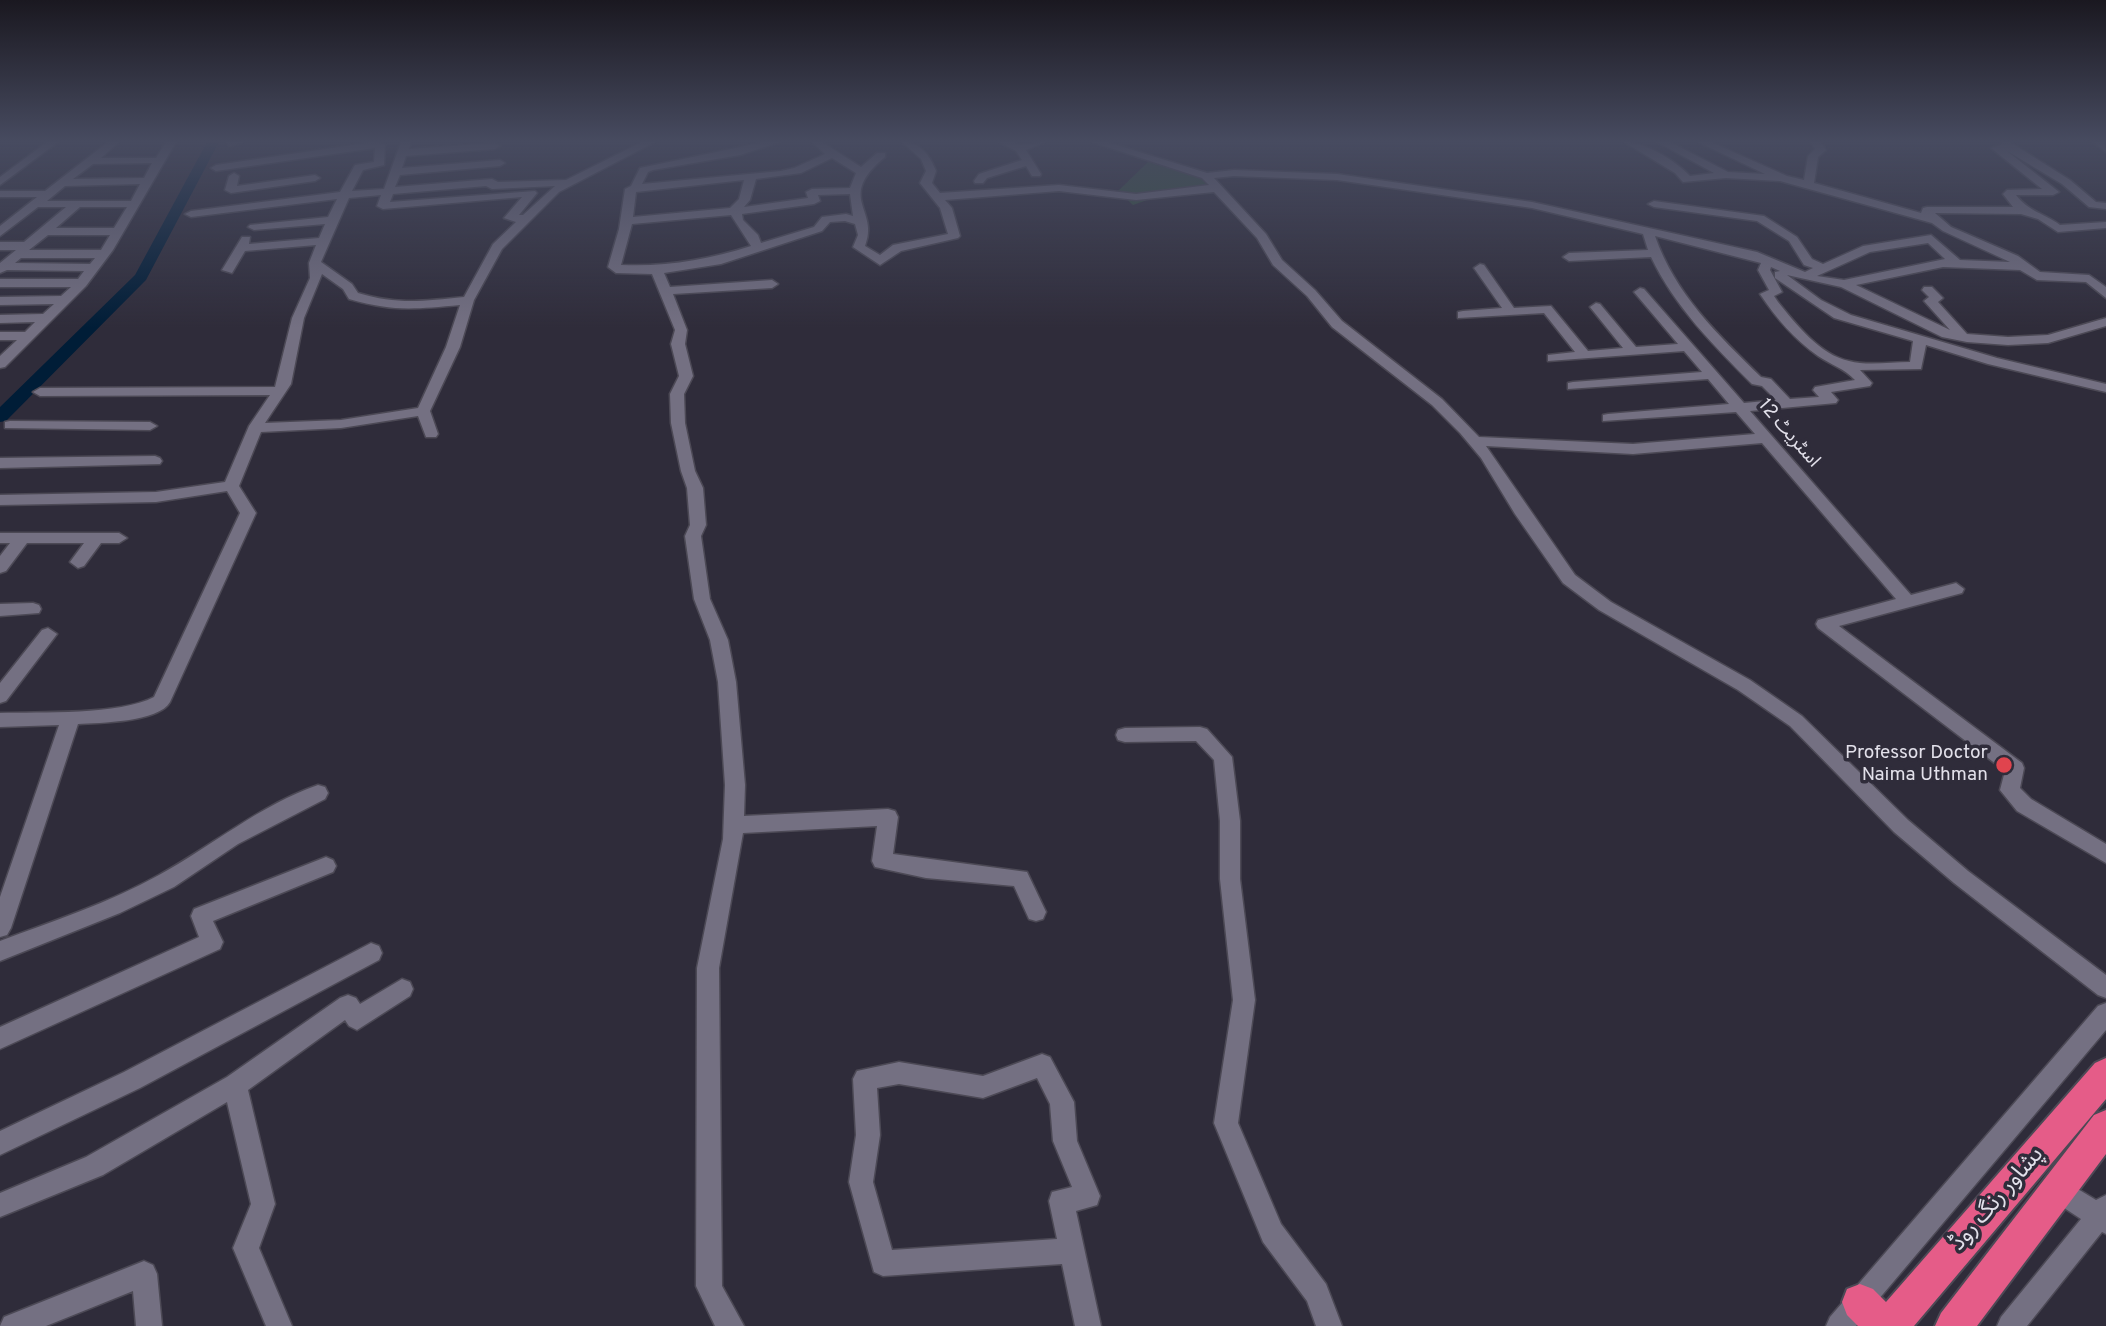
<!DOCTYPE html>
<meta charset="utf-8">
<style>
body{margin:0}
canvas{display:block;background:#2f2c3a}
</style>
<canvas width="2106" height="1326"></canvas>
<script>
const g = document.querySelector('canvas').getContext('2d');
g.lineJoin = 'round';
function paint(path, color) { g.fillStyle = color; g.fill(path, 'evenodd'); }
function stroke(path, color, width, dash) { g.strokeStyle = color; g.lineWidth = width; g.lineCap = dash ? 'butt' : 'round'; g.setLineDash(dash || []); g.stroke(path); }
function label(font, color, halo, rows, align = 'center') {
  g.font = font + ' Overpass,"Noto Sans Arabic",sans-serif'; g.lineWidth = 7; g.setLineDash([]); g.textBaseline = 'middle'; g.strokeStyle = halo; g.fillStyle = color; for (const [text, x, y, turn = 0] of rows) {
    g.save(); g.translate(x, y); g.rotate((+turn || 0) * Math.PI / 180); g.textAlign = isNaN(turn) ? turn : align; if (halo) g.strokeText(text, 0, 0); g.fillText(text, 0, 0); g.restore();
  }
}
const green = new Path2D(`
 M1148,162L1200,177L1213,192L1181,188L1133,205L1118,191Z`);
const river = new Path2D(`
 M207,142H219L146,280L6,421L0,422V407L135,275Z`);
const minor = new Path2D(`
 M47,142H58L0,185V177Z
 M108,142H119L101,158H156L166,142H176L113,250L86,286L5,367L0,368V356L17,340H0V332H25L35,322L0,323V315L43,314L54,304L0,305V297L61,296L71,287H0V279H78L84,271L7,270L0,273V263L16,250H0V242H24L66,207H38L0,236V226L37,197H0V191H45ZM152,163L144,178L73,179L93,164ZM140,184L131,201H47L65,186ZM80,207H127L114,228H56ZM48,235H110L101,250H29ZM21,258H95L90,264L15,263Z
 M226,142H243L230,146Z
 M373,142L385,144L384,165L363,170L352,191L384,189L401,142H411L409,149L495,143L500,146L495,149L406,156L402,168L500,160L505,163L500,166L400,175L395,187L492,179L498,182L566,180L642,142H655L559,192L502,249L474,300L460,347L430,411L438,434L436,437H426L418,416L341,428L261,432L239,486L256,513L170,702C159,722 99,723 78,724L11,928L7,935L0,937V897L59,725L0,727V713C40,712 120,715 154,697L240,513L227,491L156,502L0,505V495L156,492L225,482L249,426L270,395L40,396L33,392L40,388L275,387L292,318L310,278L309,263L316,245L245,251L232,273L222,270L242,237H250L249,244L319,238L325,224L254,230L248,227L250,225L328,217L337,199L191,217L185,214L191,211L340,192L355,165L374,162L375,148L216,171L211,168L216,165ZM486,186L492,189L555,186L523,215H519L537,193L535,191L390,202L393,194ZM381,195L377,206L383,209L522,197L504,218L516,222L493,244L464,297C423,301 398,305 358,293L352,284L321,262L349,198ZM322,274L343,289L349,299C394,312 414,309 460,305L446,347L418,408L341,420L265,423L291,384L304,318Z
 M764,142H780L740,155L653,170L648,172L642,184L781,171L794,168L825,154L812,142H822L861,167L877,153H885V157C835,198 880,209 865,246L880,255L893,245L948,234L940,208L920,183L926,171L921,159L902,142C920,142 930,155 936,171L932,183L940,193L1059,185L1136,194L1209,185L1202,178L1092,142H1107L1207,173L1234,170L1337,174L1532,202L1757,252L1805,272L1813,268L1804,265L1789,241L1757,221L1654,207L1648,204L1654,201L1764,216L1797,237L1812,259L1823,264L1863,246L1931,235L1960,260L2010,262L1943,231L1932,223L1780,181L1726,178L1683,182L1675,173L1624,142C1645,142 1675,160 1690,176L1714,173L1657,142H1670L1728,172L1765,174L1698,142H1711L1787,176L1804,180L1808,156L1815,149L1811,142H1821L1826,150L1818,157L1814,183L1921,213L1923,208L1927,207H2013L2003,194L2007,190L2042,189L1991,148L2001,145L2002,142H2010L2070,180L2096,202L2106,203V209L2089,207L2062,184L2007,151L2059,192L2053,195H2016C2029,212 2044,213 2060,225L2106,222V228L2058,232L2038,219L2021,214L1935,213L1951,227L2018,256L2040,272L2089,275L2106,287V298L2086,282L2037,280L2020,270L1943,267L1856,285L1950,330L1924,301L1929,297L1922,290L1924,287H1932L1943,298L1938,302L1967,334L2008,337L2048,335L2106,318V326L2048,343L2008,345L1967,342L1942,337L1841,287L1787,275L1821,300L1851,315L1997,358L2106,384V392L1988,364L1926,345L1921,369L1860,370L1872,383L1870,386L1831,392L1838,400L1836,403L1750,411L1911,595L1956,583L1964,589L1962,593L1839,626L2022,763L2024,768L2020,788L2031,799L2106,844V863L2017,811L2000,790L2005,771L1818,628L1816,624L1818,620L1896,599L1762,443L1633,454L1486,446L1575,575L1611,602L1750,680L1802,716L1908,820L1968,871L2106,975V998L2098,995L1954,883L1894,832L1790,726L1738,690L1599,610L1563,583L1515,514L1481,458L1460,433L1432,405L1332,327L1307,296L1273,265L1257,238L1214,192L1136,200L1059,191L945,200L952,208L960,236L958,238L901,251L880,265L853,247L858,235L855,224L845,221L830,222L822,231L721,264L664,273L670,287L772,280L778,284L772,288L673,294L687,330L685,344L693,376L684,394L685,423L695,471L703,488L706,525L701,536L710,599L728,640L736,682L745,785L744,816L888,809L895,811L898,817L893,854L1027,872L1046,912L1043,919L1036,921L1029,919L1014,886L926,878L875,867L872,861L877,826L743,833L719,968L722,1286L744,1326H715L696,1286L697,968L723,839L725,785L718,682L710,640L694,599L685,536L690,525L687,488L681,471L671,423L670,394L679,376L671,344L675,330L652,274L616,273L608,267L619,229L625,189L631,186L640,168ZM832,158L856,173L850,188L812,189L806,192L808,198L744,207L750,200L756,179L801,173ZM1234,176L1337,180L1532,208L1643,234L1648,250L1569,253L1563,257L1569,261L1651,257C1675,307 1713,345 1752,384L1762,386L1776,400L1744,403L1644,289L1640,288L1634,292L1678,344L1636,347L1600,304L1596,303L1590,307L1623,348L1588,351L1551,306L1514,308L1484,265L1480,264L1474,268L1502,308L1463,311L1458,312V318L1544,313L1575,352L1548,355V361L1684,351L1702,372L1573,382L1568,383V389L1708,379L1729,404L1608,414L1603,415V421L1736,412L1755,434L1633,444L1479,437L1442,399L1342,321L1315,290L1282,260L1266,234L1214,178ZM744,180L739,199L730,208L633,217L636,192ZM850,194L853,216L846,214L822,217L814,227L761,243L758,235L743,220L742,214L814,204L820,201L818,195ZM731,215L751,246C707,260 666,267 621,265L632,224ZM1655,236L1761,263L1758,270L1769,290L1760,294C1776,318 1794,339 1818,356C1831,365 1844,368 1855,380L1815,387L1813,390L1819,397L1790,399L1771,379L1761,377C1718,335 1675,294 1655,236ZM1928,243L1945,259L1844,280L1817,276L1870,252ZM1771,267L1780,271L1775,272V278L1834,318L1913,341L1910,362C1891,362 1867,366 1849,361C1820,355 1795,323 1778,302L1774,296L1782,292L1770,270Z
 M999,142H1013L1020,145L1045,142L1026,150L1041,174L1040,176H1032L1026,166L987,178L983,183H975L974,181L979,174L1022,160L1016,151Z
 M2093,142H2104L2106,152Z
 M234,173L239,176L237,186L315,175L320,178L315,181L231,193L225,190L229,176Z
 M10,421L150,422L157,426L150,430L5,428V422Z
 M155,456L160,458L162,461L160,464L0,468V458Z
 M0,533H119L127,538L119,543H101L84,566L78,568L70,562L84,543H27L6,571L0,573V556L10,543H0Z
 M33,603L39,605L41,609L39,613L0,616V604Z
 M48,628L57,634L54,638L6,701L0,703V683L42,630Z
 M1200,727L1207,729L1232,757L1240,821V879L1255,1000L1238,1123L1281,1224L1326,1284L1342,1326H1316L1307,1301L1263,1242L1214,1123L1233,1000L1220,879V821L1214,760L1196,741L1125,742L1118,740L1116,735L1118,730L1125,728Z
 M318,785L325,787L328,793L325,799L238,844L174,887L120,913L0,961V941C53,921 109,903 159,875C212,846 260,805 318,785Z
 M326,857L333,860L336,866L333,872L213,921L223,942L220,949L0,1049V1027L199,937L191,916L194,909Z
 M371,943L379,946L382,953L379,960L140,1088L0,1155V1131L124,1072Z
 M402,979L410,982L413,989L410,996L357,1030L349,1026L345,1020L248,1090L275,1204L259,1248L292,1326H266L233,1248L251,1204L227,1102L103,1175L0,1217V1193L86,1157L227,1077L340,998L348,995L356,998L360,1004Z
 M2106,1003V1030L1856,1326H1826L1830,1317L2098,1006Z
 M1042,1054L1050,1057L1074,1102L1077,1141L1100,1196L1097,1205L1076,1211L1101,1326H1075L1062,1264L883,1276L874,1272L849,1182L856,1135L853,1079L857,1071L899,1062L983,1076ZM1037,1078L1050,1104L1053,1141L1072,1187L1052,1192L1049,1201L1057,1239L892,1250L873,1182L880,1135L877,1088L899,1084L983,1098Z
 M2058,1177L2096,1200L2106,1195V1234L2102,1232L2027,1326H1997L2001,1317L2081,1219L2049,1198L2046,1189L2049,1180Z
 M144,1261L153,1265L157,1274L162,1326H136L133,1291L46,1326H0L4,1317Z`);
const highway = new Path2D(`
 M2106,1058V1099L1914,1326H1858L1847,1315L1842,1302L1847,1289L1860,1284L1873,1289L1886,1302L2095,1063Z
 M2106,1110V1154L1977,1326H1935L1941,1313L2094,1115Z`);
const markers = [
 [2004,765,9,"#e0444e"]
];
const streetNames = [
 ["اسٹریٹ 12",1788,434,49]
];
const poiNames = [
 ["Professor Doctor",1988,754],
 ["Naima Uthman",1988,776]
];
const nearStreetnames = [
 ["پشاور رنگ روڈ",1998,1200,-49]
];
paint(green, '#33523d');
paint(river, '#001d37');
stroke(minor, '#4c4955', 3);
stroke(highway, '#4c4955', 4);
paint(minor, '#747082');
paint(highway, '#e55c88');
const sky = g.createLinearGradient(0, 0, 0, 328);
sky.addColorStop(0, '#1a1820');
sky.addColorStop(0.43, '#474b60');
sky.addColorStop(1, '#474b6000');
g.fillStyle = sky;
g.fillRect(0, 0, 2106, 328);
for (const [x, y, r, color] of markers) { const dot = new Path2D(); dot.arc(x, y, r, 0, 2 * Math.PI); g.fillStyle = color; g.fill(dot); stroke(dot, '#2f2c3a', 2.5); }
label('19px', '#e2e0ea', '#2f2c3a', streetNames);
label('19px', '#e2e0ea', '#2f2c3a', poiNames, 'right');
label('23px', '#e2e0ea', '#2f2c3a', nearStreetnames);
</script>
